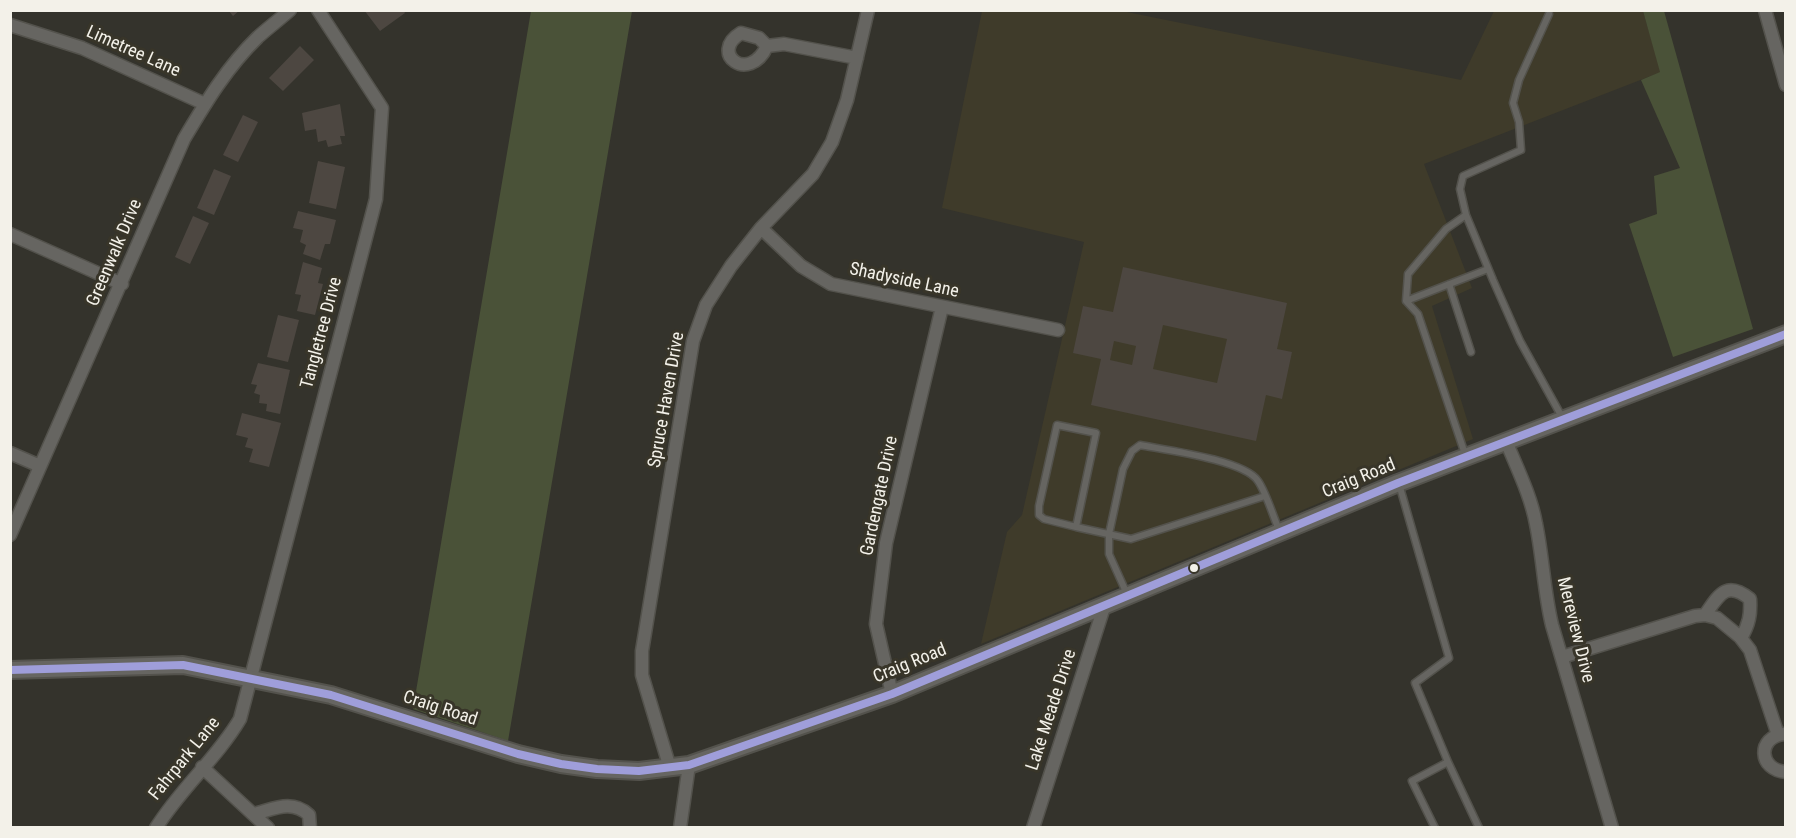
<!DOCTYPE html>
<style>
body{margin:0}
#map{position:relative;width:1796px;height:838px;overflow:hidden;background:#34332c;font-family:"Roboto Condensed",sans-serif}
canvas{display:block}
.frame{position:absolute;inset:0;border:12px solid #f3f1e9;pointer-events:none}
</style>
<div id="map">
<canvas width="1796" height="838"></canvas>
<div class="frame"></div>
</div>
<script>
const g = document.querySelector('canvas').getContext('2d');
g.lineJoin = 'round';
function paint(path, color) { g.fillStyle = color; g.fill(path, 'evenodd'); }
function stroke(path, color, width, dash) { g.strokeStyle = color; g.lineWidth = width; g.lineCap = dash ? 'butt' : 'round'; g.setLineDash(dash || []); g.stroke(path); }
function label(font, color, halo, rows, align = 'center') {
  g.font = font + ' "Roboto Condensed",sans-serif'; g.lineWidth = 6; g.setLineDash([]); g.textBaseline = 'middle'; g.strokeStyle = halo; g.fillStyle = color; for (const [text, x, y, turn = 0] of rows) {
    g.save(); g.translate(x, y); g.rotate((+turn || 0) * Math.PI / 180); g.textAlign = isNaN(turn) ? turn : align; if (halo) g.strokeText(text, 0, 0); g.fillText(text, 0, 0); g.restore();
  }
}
const built = new Path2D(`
 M982,11H1122L1461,80L1494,11H1643L1661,72L1424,164L1472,288L1432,306L1473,439L981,644L1007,532L1022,515L1084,242L942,208Z`);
const green = new Path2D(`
 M531,11H632L508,741L413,709Z
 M1643,11H1664L1753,329L1673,357L1629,224L1657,214L1654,176L1680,168L1641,80L1660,72Z`);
const building = new Path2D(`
 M228,10H240L233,16Z
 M364,10H403L405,13L380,31Z
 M300,46L314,60L283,91L269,78Z
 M340,104L345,136H340L342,144L328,147L326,140L318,142L316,129L305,131L302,113Z
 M243,115L258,122L238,162L223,155Z
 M318,161L345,167L336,209L309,203Z
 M214,169L231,176L214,215L197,208Z
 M298,211L336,220L330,244H325L320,260L303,254L306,245L300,242L303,230L293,228Z
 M193,216L209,223L190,264L175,257Z
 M303,262L322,268L318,283L323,284L315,315L297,311L301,295L295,294Z
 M1123,267L1287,303L1277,349L1292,352L1282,399L1266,395L1256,441L1091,405L1101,359L1073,353L1083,306L1113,312ZM1163,325L1227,339L1217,383L1153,369ZM1114,341L1136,346L1132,365L1110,360Z
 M278,315L299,320L288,362L267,357Z
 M258,363L290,370L280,414L266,411L267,404L259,403L260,395L254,393L257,385L251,384Z
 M242,413L281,423L269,467L249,462L253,449L245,447L248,438L236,435Z`);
const lane = new Path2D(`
 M1549,14L1519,80L1513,103L1519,122L1521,150L1463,176L1460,189L1466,215L1493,280L1520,341L1562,417
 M1449,284L1471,352
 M1406,301L1488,269
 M1465,454L1418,314L1406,301L1408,274L1446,229L1466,215
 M1399,484L1449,658L1415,683L1448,762L1479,828
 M1076,527L1044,519L1039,515V506L1057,425L1096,433L1076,527L1131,539L1265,496
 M1127,594L1109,554V534L1123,469L1132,451L1140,445C1166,450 1244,460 1258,481C1267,494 1273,517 1280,532
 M1435,828L1412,781L1448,762`);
const street = new Path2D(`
 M1765,10L1786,85
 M10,25L82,48L205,104
 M767,46L759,38L741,33C708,53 749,85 767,46L784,44L857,58
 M761,228L801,266L831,284L1058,330
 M10,234L122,284
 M1506,441C1517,468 1531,496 1536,524C1543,558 1544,592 1552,625L1612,828
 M10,453L40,466
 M10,535L184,139C206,102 227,67 258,37C268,28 280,19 290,10
 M1705,615C1719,595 1726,580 1750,599C1751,614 1749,625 1741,638
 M1562,657L1695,616L1705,615L1717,618L1740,637L1750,650L1778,735
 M892,694L876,624L886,543L942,307
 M1784,734C1757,737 1758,770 1786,772
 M202,767L268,828
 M670,768L642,675V651L693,341L706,305L731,266L761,228L813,174L832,142L847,100L868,10
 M254,814C274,809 292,799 309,815L310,828
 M156,828C180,789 217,758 240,719L376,199L382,108L318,10
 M680,828L689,765
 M1033,828L1105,604`);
const secondary = new Path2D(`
 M10,670L183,665L331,695L518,754L561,764L597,769L639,771L689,765L892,694L1398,483L1786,334`);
const bus1 = new Path2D(`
 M10,670L183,665L331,695L518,754L561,764L597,769L639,771L689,765L892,694L1398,483L1786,334`);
const markers = [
 [1194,568,5,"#f3f1e9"]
];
const streetNames = [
 ["Limetree Lane",133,52,24],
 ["Greenwalk Drive",115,253,-67],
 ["Shadyside Lane",904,281,12],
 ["Tangletree Drive",322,333,-75],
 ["Spruce Haven Drive",667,400,-80],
 ["Craig Road",1359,479,-22],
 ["Gardengate Drive",880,496,-78],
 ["Mereview Drive",1575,630,76],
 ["Craig Road",910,664,-22],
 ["Craig Road",440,709,18],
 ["Lake Meade Drive",1052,710,-72],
 ["Fahrpark Lane",185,759,-51]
];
paint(built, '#3f3b2a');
paint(green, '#4a5238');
paint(building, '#4d4741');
stroke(lane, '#53524c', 9);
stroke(street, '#53524c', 15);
stroke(secondary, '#53524c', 20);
stroke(lane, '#666561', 6);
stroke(street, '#666561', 12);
stroke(secondary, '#666561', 16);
stroke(bus1, '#9f9eda', 8);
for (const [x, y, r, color] of markers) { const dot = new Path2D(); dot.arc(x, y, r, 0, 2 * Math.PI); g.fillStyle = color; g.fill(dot); stroke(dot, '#383529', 2); }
label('18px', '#f3f1e9', '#383529', streetNames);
</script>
